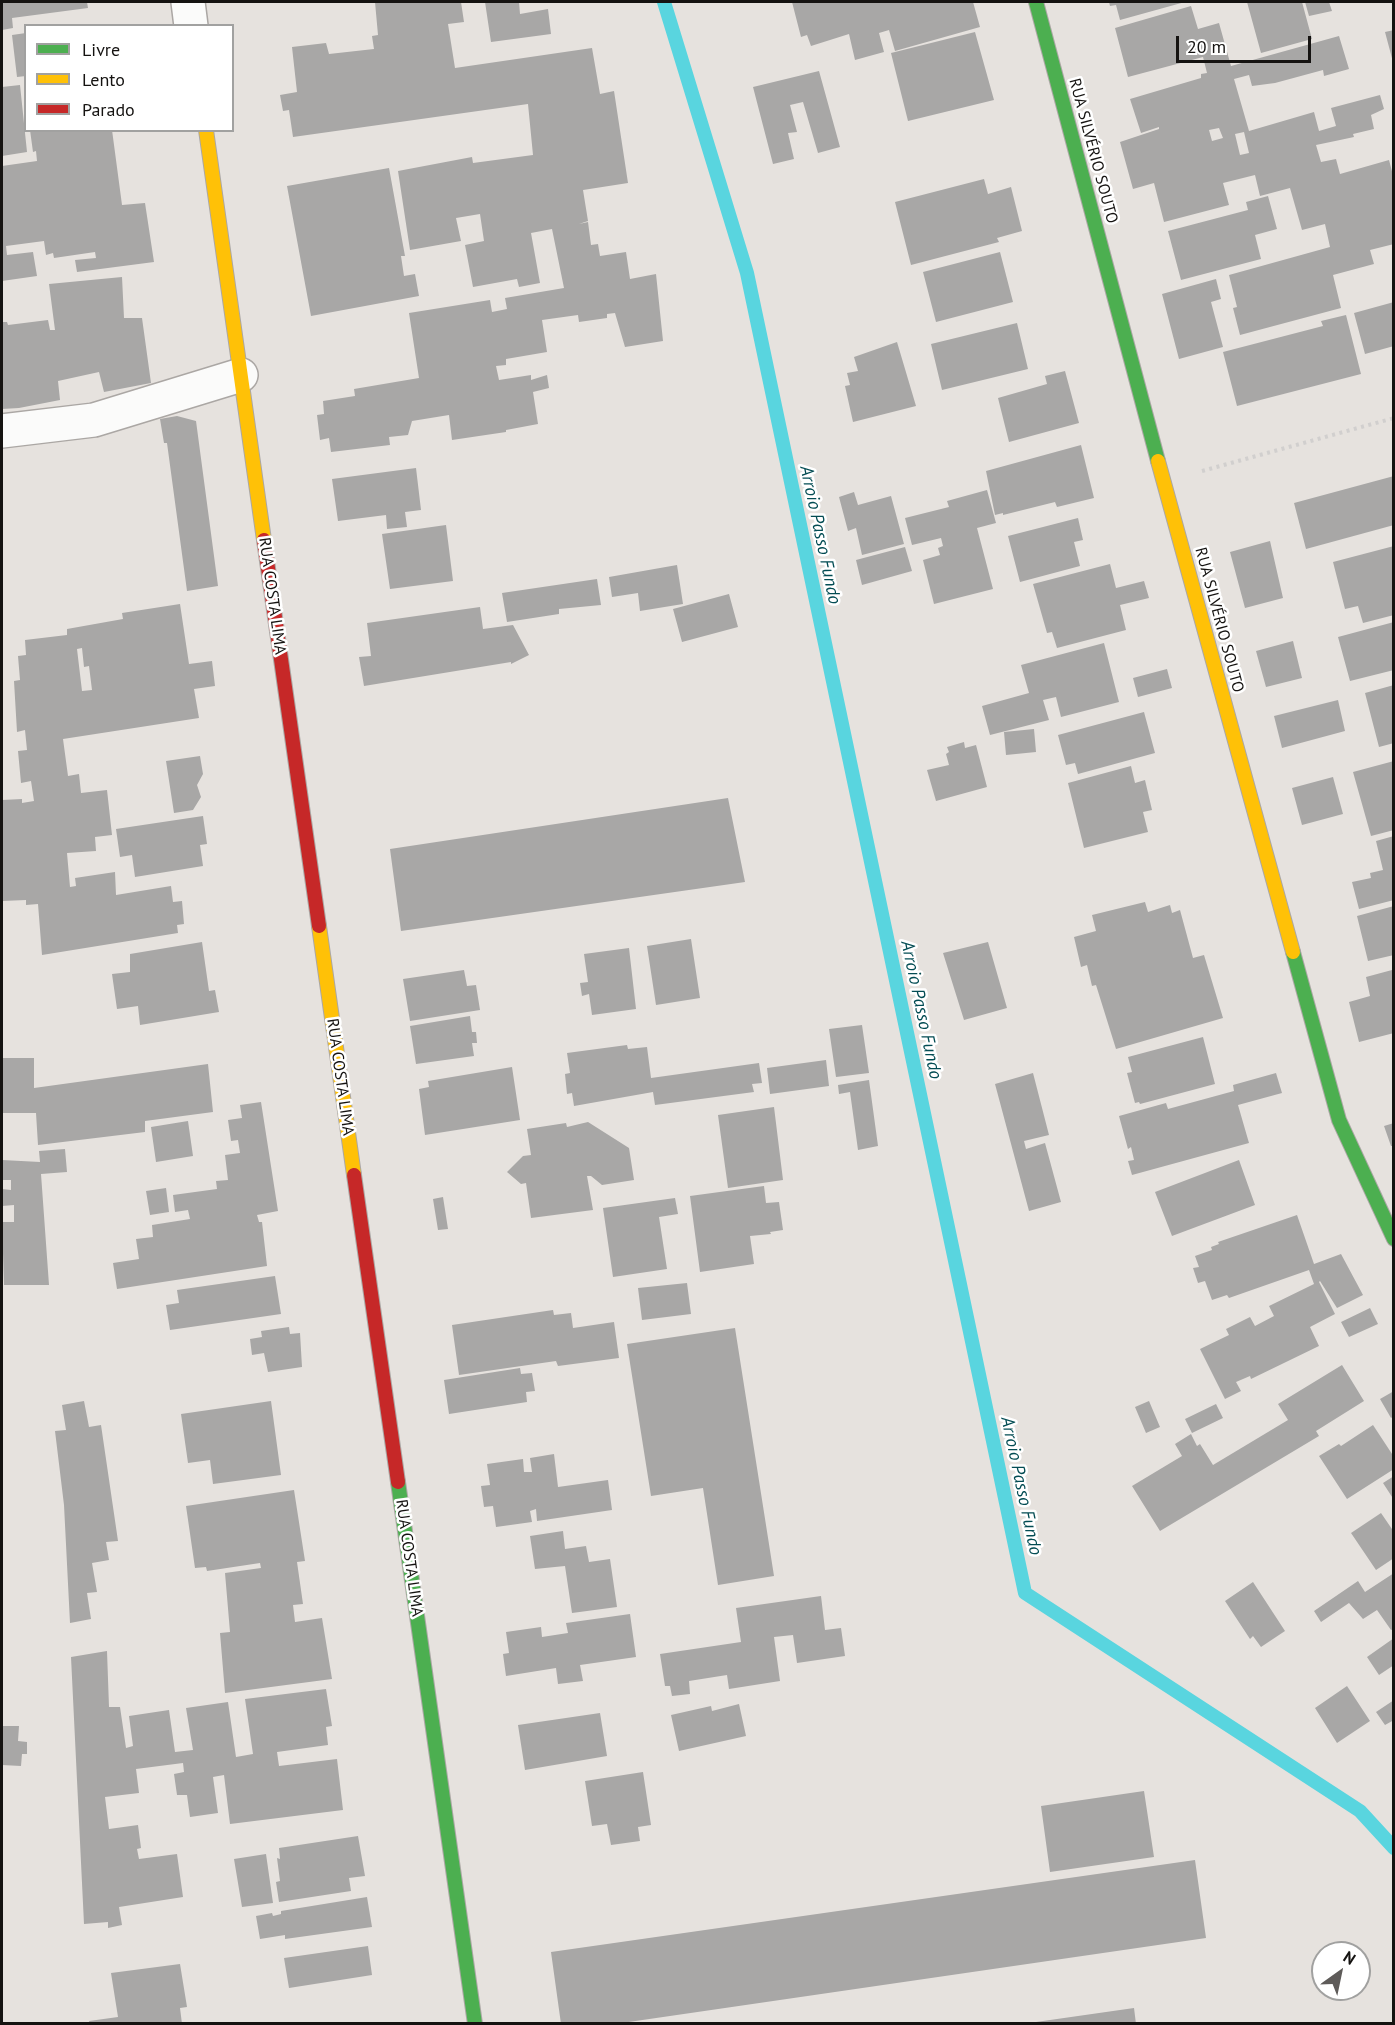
<!DOCTYPE html>
<meta charset="utf-8">
<style>
body{margin:0}
#map{position:relative;width:1395px;height:2025px;overflow:hidden;background:#e6e2de;font-family:"PT Sans",sans-serif}
canvas{display:block}
.frame{position:absolute;inset:0;border:3px solid #151311;pointer-events:none}
.legend{position:absolute;left:24px;top:24px;width:210px;height:108px;box-sizing:border-box;background:#fff;border:2px solid #a1a1a0;margin:0;padding:8px 10px;list-style:none;font-size:18px;color:#151311}
.legend li{display:flex;align-items:center;gap:12px;height:30px}
.legend b{width:30px;border:2px solid #a1a1a0}
.north{position:absolute;left:1311px;top:1941px;width:60px;height:60px;box-sizing:border-box;background:#fff;border:2px solid #a1a1a0;border-radius:50%;rotate:33deg;font-size:16px;font-weight:700;line-height:24px;text-align:center;color:#151311}
.north::after{content:'';display:block;margin:auto;width:21px;height:27px;background:#5e5b59;clip-path:polygon(50% 0,100% 100%,50% 72%,0 100%)}
.scale{position:absolute;left:1176px;top:36px;width:135px;height:27px;box-sizing:border-box;border:3px solid #151311;border-top:0;padding-left:8px;font-size:18px;line-height:21px;white-space:nowrap;color:#151311;-webkit-text-stroke:4px #fff;paint-order:stroke}
</style>
<div id="map">
<canvas width="1395" height="2025"></canvas>
<div class="frame"></div>
<ul class="legend">
<li><b style="height:8px;background:#4caf50"></b>Livre</li>
<li><b style="height:8px;background:#ffc107"></b>Lento</li>
<li><b style="height:8px;background:#c62828"></b>Parado</li>
</ul>
<div class="north">N</div>
<div class="scale">20 m</div>
</div>
<script>
const g = document.querySelector('canvas').getContext('2d');
g.lineJoin = 'round';
function stroke(path, color, width, dash) { g.strokeStyle = color; g.lineWidth = width; g.lineCap = dash ? 'butt' : 'round'; g.setLineDash(dash || []); g.stroke(path); }
function paint(path, color) { g.fillStyle = color; g.fill(path, 'evenodd'); }
function label(font, color, halo, rows, align = 'center') {
  g.font = font + ' "PT Sans",sans-serif'; g.lineWidth = 5; g.setLineDash([]); g.textBaseline = 'middle'; g.strokeStyle = halo; g.fillStyle = color; for (const [text, x, y, turn = 0] of rows) {
    g.save(); g.translate(x, y); g.rotate((+turn || 0) * Math.PI / 180); g.textAlign = isNaN(turn) ? turn : align; if (halo) g.strokeText(text, 0, 0); g.fillText(text, 0, 0); g.restore();
  }
}
const stream = new Path2D(`
 M664,2L747,273L1025,1593L1360,1811L1394,1848`);
const building = new Path2D(`
 M2,2H87L88,8L12,18L13,28L2,30Z
 M375,2H461L464,22L448,24L455,68L592,48L600,94L614,91L628,183L583,190L588,221L579,224L588,222L591,245L598,244L600,256L626,252L630,279L656,274L663,341L625,347L615,313L607,314V318L579,322L578,315L542,320L547,352L506,359V365L496,366L499,380L531,375V380L547,375L549,388L533,392L538,424L506,430V432L452,440L449,415L412,421L408,435L389,437L390,445L331,452L329,438L320,440L317,415L324,414L323,401L355,396L354,389L419,378L409,313L490,300L492,312L507,309L505,298L564,288L552,229L531,233L540,283L519,287L517,279L473,287L465,245L484,241L480,214L456,218L461,241L410,250L398,171L472,157L473,163L533,155L528,104L293,137L289,110L283,111L280,95L297,92L292,47L326,43L329,54L374,49L372,36L378,35Z
 M485,2H519L520,14L548,9L551,34L491,42Z
 M792,2H973L980,27L895,51L889,30L879,33L884,52L855,60L849,34L811,46L807,35L801,37Z
 M1109,2H1185L1120,20L1116,5L1110,6Z
 M1247,2H1302L1312,39L1261,53Z
 M1305,2H1329L1332,11L1309,16Z
 M1191,6L1198,29L1219,23L1231,66L1339,36L1349,69L1324,76L1323,70L1275,83L1252,86L1249,75L1234,79L1249,131L1314,112L1319,131L1336,126L1331,108L1380,95L1384,109L1371,115L1374,129L1353,134L1354,137L1340,140L1316,145L1321,162L1336,159L1340,174L1389,160L1394,179V244L1370,250L1374,264L1333,275L1341,308L1240,335L1233,308L1237,307L1229,275L1330,247L1325,224L1302,230L1290,188L1260,196L1255,175L1223,183L1229,205L1164,222L1154,183L1133,189L1120,142L1159,129V127L1141,133L1130,99L1201,78V74L1207,73L1203,57L1128,77L1115,28ZM1219,128L1223,138L1212,141L1209,130ZM1244,132L1249,153L1240,155L1235,134Z
 M1394,30V62H1393L1385,32Z
 M975,32L994,100L908,121L891,53Z
 M26,33V76L17,77L12,35Z
 M819,71L840,147L818,153L803,102L790,105L797,132L788,133L794,159L773,164L753,87Z
 M20,85L27,152L2,156V87Z
 M30,130H112L122,205L145,203L154,262L77,272L75,260L96,258L95,252L54,258L53,253L46,255L44,241L6,246L7,255L33,252L37,276L2,281V166L37,161L36,151L33,152Z
 M389,168L405,256H401L404,276L415,274L419,296L311,316L287,186Z
 M984,179L988,194L1011,187L1022,231L997,238L999,242L911,265L895,202Z
 M1268,196L1277,229L1255,235L1261,259L1181,280L1168,231L1248,210L1246,202Z
 M1000,252L1013,302L936,322L923,272Z
 M122,277L124,318H142L151,383L104,392L99,372L58,381L60,400L19,408L2,409V322H7L8,325L48,320L50,330H55L49,284Z
 M1216,279L1221,299L1211,302L1223,347L1179,359L1162,294Z
 M1394,302V346L1365,354L1354,313Z
 M1346,315L1361,374L1237,406L1223,352L1323,326L1321,321Z
 M1017,323L1028,369L942,390L931,344Z
 M897,342L916,406L853,422L845,386L850,385L847,373L858,371L854,357Z
 M1065,371L1079,423L1009,442L998,398L1047,384L1045,376Z
 M177,416L196,421L218,586L187,591L167,443H164L160,419Z
 M1081,445L1094,498L1057,507L1055,502L1003,515V513L995,515L986,471Z
 M416,468L421,510L405,512L407,527L387,529L386,515L338,521L332,479Z
 M1394,476V525L1306,549L1294,503Z
 M987,490L996,523L977,528L993,589L934,604L923,560L940,555L938,548L943,546L941,538L912,545L905,518L949,507L947,501Z
 M854,492L858,505L891,496L904,544L862,555L856,528L848,531L839,497Z
 M1078,518L1083,540L1074,542L1080,566L1020,582L1008,536Z
 M446,525L453,581L390,589L382,534Z
 M1270,541L1283,598L1245,608L1230,552Z
 M1394,546V615L1363,623L1358,606L1345,609L1333,562Z
 M905,547L912,571L862,585L856,560Z
 M1110,564L1116,588L1144,581L1149,598L1120,605L1126,630L1057,648L1052,632L1047,633L1033,584Z
 M677,565L683,604L640,611L638,593L612,597L609,577Z
 M597,579L601,605L559,609V614L507,622L502,593Z
 M729,594L738,627L682,642L673,609Z
 M180,604L189,664L212,661L215,686L194,689L199,718L63,739L68,776L79,774L81,793L107,790L112,835L95,837L96,851L67,853L70,887L76,886L75,878L115,872L116,895L171,886L173,902L182,901L184,924L177,925L178,933L42,955L38,904L26,905V900L2,901V800L22,799V803L34,801L31,781L21,783L18,751L27,750L25,730L17,732L14,681L20,680L18,656L26,655L25,640L67,635V629L123,619L122,613ZM82,648L84,667L89,666L92,690L82,691L77,649Z
 M480,607L483,629L513,625L529,655L511,664V662L364,686L359,657L371,656L367,623Z
 M1394,622V670L1350,681L1338,637Z
 M1293,641L1302,678L1266,687L1256,651Z
 M1104,643L1119,702L1061,717L1056,697L1043,700L1049,720L990,735L982,706L1029,693L1021,665Z
 M1167,669L1172,688L1138,697L1133,678Z
 M1394,685V743L1379,747L1365,693Z
 M1338,700L1345,731L1282,748L1274,716Z
 M1144,712L1155,753L1078,774L1075,763L1066,765L1058,735Z
 M1034,729L1036,752L1006,755L1004,732Z
 M964,742L965,748L976,745L987,787L936,801L927,770L949,765L946,754L949,752L947,747Z
 M200,756L203,774L197,785L201,797L193,810L174,813L166,761Z
 M1394,761V830L1371,836L1353,772Z
 M1131,766L1135,783L1145,780L1152,810L1143,812L1148,832L1084,848L1068,783Z
 M1333,777L1343,814L1302,825L1292,788Z
 M728,798L745,882L401,931L390,849Z
 M203,816L207,844L200,845L203,866L135,877L132,855L120,857L116,829Z
 M1394,836V900L1359,909L1352,882L1371,878L1370,873L1383,870L1376,841Z
 M1145,902L1148,912L1170,905L1172,913L1180,910L1193,958L1204,955L1223,1018L1116,1049L1096,985L1092,986L1087,965L1081,967L1074,937L1096,931L1092,915Z
 M1394,906V955L1368,961L1357,916Z
 M691,939L700,998L656,1005L647,946Z
 M202,942L209,991L215,990L219,1012L140,1025L138,1006L117,1009L112,974L130,972V954Z
 M988,942L1007,1008L964,1020L943,953Z
 M629,948L636,1009L592,1015L589,994L582,996L580,983L588,982L584,954Z
 M464,970L467,986L476,985L480,1010L410,1021L403,979Z
 M1392,970L1394,1033L1359,1042L1349,1002L1370,996L1366,977Z
 M470,1016L472,1032H476L477,1043H472L474,1056L416,1064L410,1026Z
 M862,1025L869,1073L836,1077L829,1029Z
 M1203,1037L1215,1084L1140,1104L1139,1102L1135,1103L1127,1073L1132,1072L1128,1057Z
 M627,1045L628,1049L647,1047L651,1078L759,1063L762,1083L752,1084L754,1092L655,1105L653,1092L574,1106L572,1093L567,1094L565,1074L570,1073L567,1053Z
 M2,1058H34V1088L208,1064L213,1112L145,1121V1132L38,1145L36,1113H2Z
 M826,1060L829,1086L770,1094L767,1068Z
 M512,1067L520,1120L425,1135L419,1089L429,1087L428,1081Z
 M1033,1073L1049,1135L1024,1141L1026,1149L1045,1143L1061,1202L1029,1211L995,1084Z
 M1276,1073L1282,1093L1238,1105L1249,1143L1132,1175L1128,1161L1134,1160L1131,1147L1128,1149L1119,1116L1166,1103L1168,1109L1234,1091L1233,1085Z
 M869,1080L878,1146L858,1150L850,1092L839,1094L838,1085Z
 M261,1102L278,1211L257,1215L259,1222H262L267,1266L117,1289L113,1263L139,1259L136,1239L153,1237L152,1225L190,1219L188,1210L175,1212L173,1195L217,1189L216,1181L228,1180L225,1155L240,1153L238,1140L231,1141L228,1120L242,1118L240,1105Z
 M774,1107L783,1180L728,1188L718,1115Z
 M188,1121L193,1156L156,1162L151,1127Z
 M588,1122L629,1148L634,1180L602,1185L591,1176H587L593,1210L531,1218L526,1183L521,1184L507,1172L523,1156L531,1155L527,1129L566,1123L567,1127Z
 M1394,1123V1146H1391L1384,1126Z
 M65,1149L67,1172L41,1174L49,1285H4L2,1222H14V1205L2,1206V1189L11,1190V1180H2V1160L40,1162L39,1151Z
 M1239,1160L1255,1205L1172,1236L1155,1192Z
 M764,1186L766,1203L779,1202L783,1230L770,1232L771,1234L750,1236L754,1264L700,1272L690,1196Z
 M166,1188L169,1212L150,1215L146,1191Z
 M443,1197L448,1229L438,1230L433,1199Z
 M675,1198L678,1214L659,1217L667,1269L613,1277L603,1208Z
 M1297,1215L1314,1264L1341,1254L1363,1295L1337,1308L1320,1281L1319,1282L1335,1314L1310,1327L1319,1346L1251,1379L1250,1376L1236,1382L1241,1391L1225,1399L1200,1349L1229,1335L1226,1329L1250,1317L1255,1326L1274,1316L1269,1306L1314,1284L1309,1270L1229,1298L1227,1295L1212,1300L1205,1281L1198,1283L1193,1268L1199,1267L1195,1256L1212,1250L1211,1247L1219,1244L1218,1242Z
 M275,1276L281,1314L170,1330L166,1305L179,1303L177,1290Z
 M687,1283L691,1314L642,1320L638,1288Z
 M1370,1308L1378,1324L1349,1337L1341,1322Z
 M553,1310L554,1315L571,1313L573,1328L614,1322L619,1358L558,1366L556,1361L459,1375L452,1325Z
 M289,1327L290,1334L300,1333L302,1367L268,1372L264,1353L252,1355L250,1339L262,1337L261,1331Z
 M735,1328L774,1576L718,1585L703,1488L651,1496L627,1344Z
 M1342,1365L1364,1401L1316,1431L1319,1436L1160,1531L1132,1486L1182,1456L1175,1444L1191,1434L1197,1446L1200,1444L1213,1465L1288,1420L1278,1404Z
 M520,1368L521,1374L532,1373L535,1391L526,1392L527,1402L449,1414L444,1380Z
 M1394,1391V1416L1391,1418L1380,1399Z
 M84,1401L89,1427L101,1425L118,1541L106,1542L109,1560L92,1563L97,1592L87,1593L91,1619L70,1623L64,1505L55,1431L66,1430L62,1405Z
 M271,1401L281,1475L213,1484L210,1460L188,1463L181,1414Z
 M1149,1401L1160,1427L1146,1433L1135,1407Z
 M1216,1404L1223,1418L1192,1433L1185,1419Z
 M1373,1425L1394,1457V1469L1347,1499L1319,1456L1339,1444L1341,1446Z
 M554,1454L558,1487L608,1480L612,1510L537,1521L536,1509L530,1511L532,1522L496,1527L493,1506L484,1507L481,1486L490,1485L487,1464L523,1459L524,1472H532L530,1458Z
 M1394,1476V1500L1383,1483Z
 M294,1490L305,1561L297,1562L303,1604L293,1605L295,1622L322,1618L332,1679L225,1693L220,1633L230,1632L225,1573L261,1568L260,1563L207,1571L206,1567L195,1568L186,1506Z
 M1381,1513L1394,1532V1558L1376,1570L1351,1533Z
 M563,1531L565,1549L586,1546L589,1562L610,1559L617,1607L572,1613L565,1566L535,1569L530,1536Z
 M1394,1573V1629L1391,1630L1377,1610L1363,1619L1349,1603L1321,1622L1314,1611L1358,1581L1365,1592Z
 M1253,1582L1285,1631L1261,1647L1253,1636L1250,1639L1225,1601Z
 M821,1596L825,1630L841,1628L845,1656L797,1663L793,1635L774,1637L780,1681L729,1689L727,1675L689,1681L690,1694L672,1696L670,1686H665L660,1654L741,1642L736,1608Z
 M630,1614L636,1657L580,1665L583,1681L558,1684L556,1668L506,1676L503,1654L509,1653L506,1632L541,1627L542,1637L568,1633L566,1623Z
 M1394,1638V1665L1379,1675L1367,1657Z
 M107,1651L109,1707H120L126,1748L133,1746L129,1716L169,1710L175,1752L193,1750L186,1708L228,1702L236,1757L253,1754L245,1699L326,1689L332,1726L326,1727L328,1745L277,1752L279,1766L337,1759L343,1810L230,1824L224,1775L213,1777L218,1813L190,1817L187,1795H177L174,1774L184,1772L183,1763L136,1769L139,1793L105,1797L109,1829L138,1825L141,1848L137,1849L139,1859L177,1854L183,1897L119,1907L122,1925L108,1928V1922L84,1924L71,1657Z
 M1347,1686L1370,1721L1337,1743L1315,1708Z
 M1394,1700V1720L1385,1725L1376,1712Z
 M739,1704L746,1736L679,1751L671,1715L711,1706L712,1711Z
 M600,1713L607,1756L525,1770L518,1725Z
 M2,1726H19L18,1741L27,1742V1754H22L21,1766L2,1765Z
 M643,1772L651,1825L638,1827L640,1841L611,1845L607,1824L592,1826L585,1781Z
 M1144,1791L1154,1857L1050,1872L1041,1806Z
 M358,1836L365,1876L349,1878L351,1891L279,1902L276,1882L280,1881L277,1858L280,1859L279,1848Z
 M266,1854L273,1903L242,1907L234,1859Z
 M1195,1860L1206,1938L615,2024H561L551,1952Z
 M367,1897L372,1927L285,1939V1935L260,1939L256,1916L272,1913L273,1916L281,1914V1911Z
 M368,1946L372,1975L289,1988L284,1958Z
 M180,1964L187,2007L180,2008L182,2024H90L89,2021L118,2017L111,1973Z
 M1134,2008L1136,2024H1036V2022Z`);
const path = new Path2D(`
 M1202,471L1394,418`);
const street = new Path2D(`
 M188,2L191,26
 M2,431L94,420L241,375`);
const fast = new Path2D(`
 M1036,2L1158,461
 M1293,952L1339,1120L1394,1239
 M398,1482L475,2024`);
const slow = new Path2D(`
 M206,130L264,540
 M1158,461L1293,952
 M319,926L354,1175`);
const jam = new Path2D(`
 M264,540L319,926
 M354,1175L398,1482`);
const streetNames = [
 ["RUA SILVÉRIO SOUTO",1093,151,75],
 ["RUA COSTA LIMA",272,596,82],
 ["RUA SILVÉRIO SOUTO",1219,620,75],
 ["RUA COSTA LIMA",340,1077,82],
 ["RUA COSTA LIMA",409,1558,82]
];
const waterNames = [
 ["Arroio Passo Fundo",820,535,78],
 ["Arroio Passo Fundo",921,1010,78],
 ["Arroio Passo Fundo",1021,1486,78]
];
stroke(stream, '#59d5df', 14);
paint(building, '#a8a7a6');
stroke(street, '#aba7a4', 36);
stroke(fast, '#aba7a4', 16);
stroke(slow, '#aba7a4', 16);
stroke(jam, '#aba7a4', 16);
stroke(path, '#d1cfce', 4, [3, 4.5]);
stroke(street, '#fbfbfa', 33);
stroke(fast, '#4caf50', 14);
stroke(slow, '#ffc107', 14);
stroke(jam, '#c62828', 14);
label('16px', '#151311', '#fff', streetNames);
label('italic 18px', '#034c53', '#fff', waterNames);
</script>
